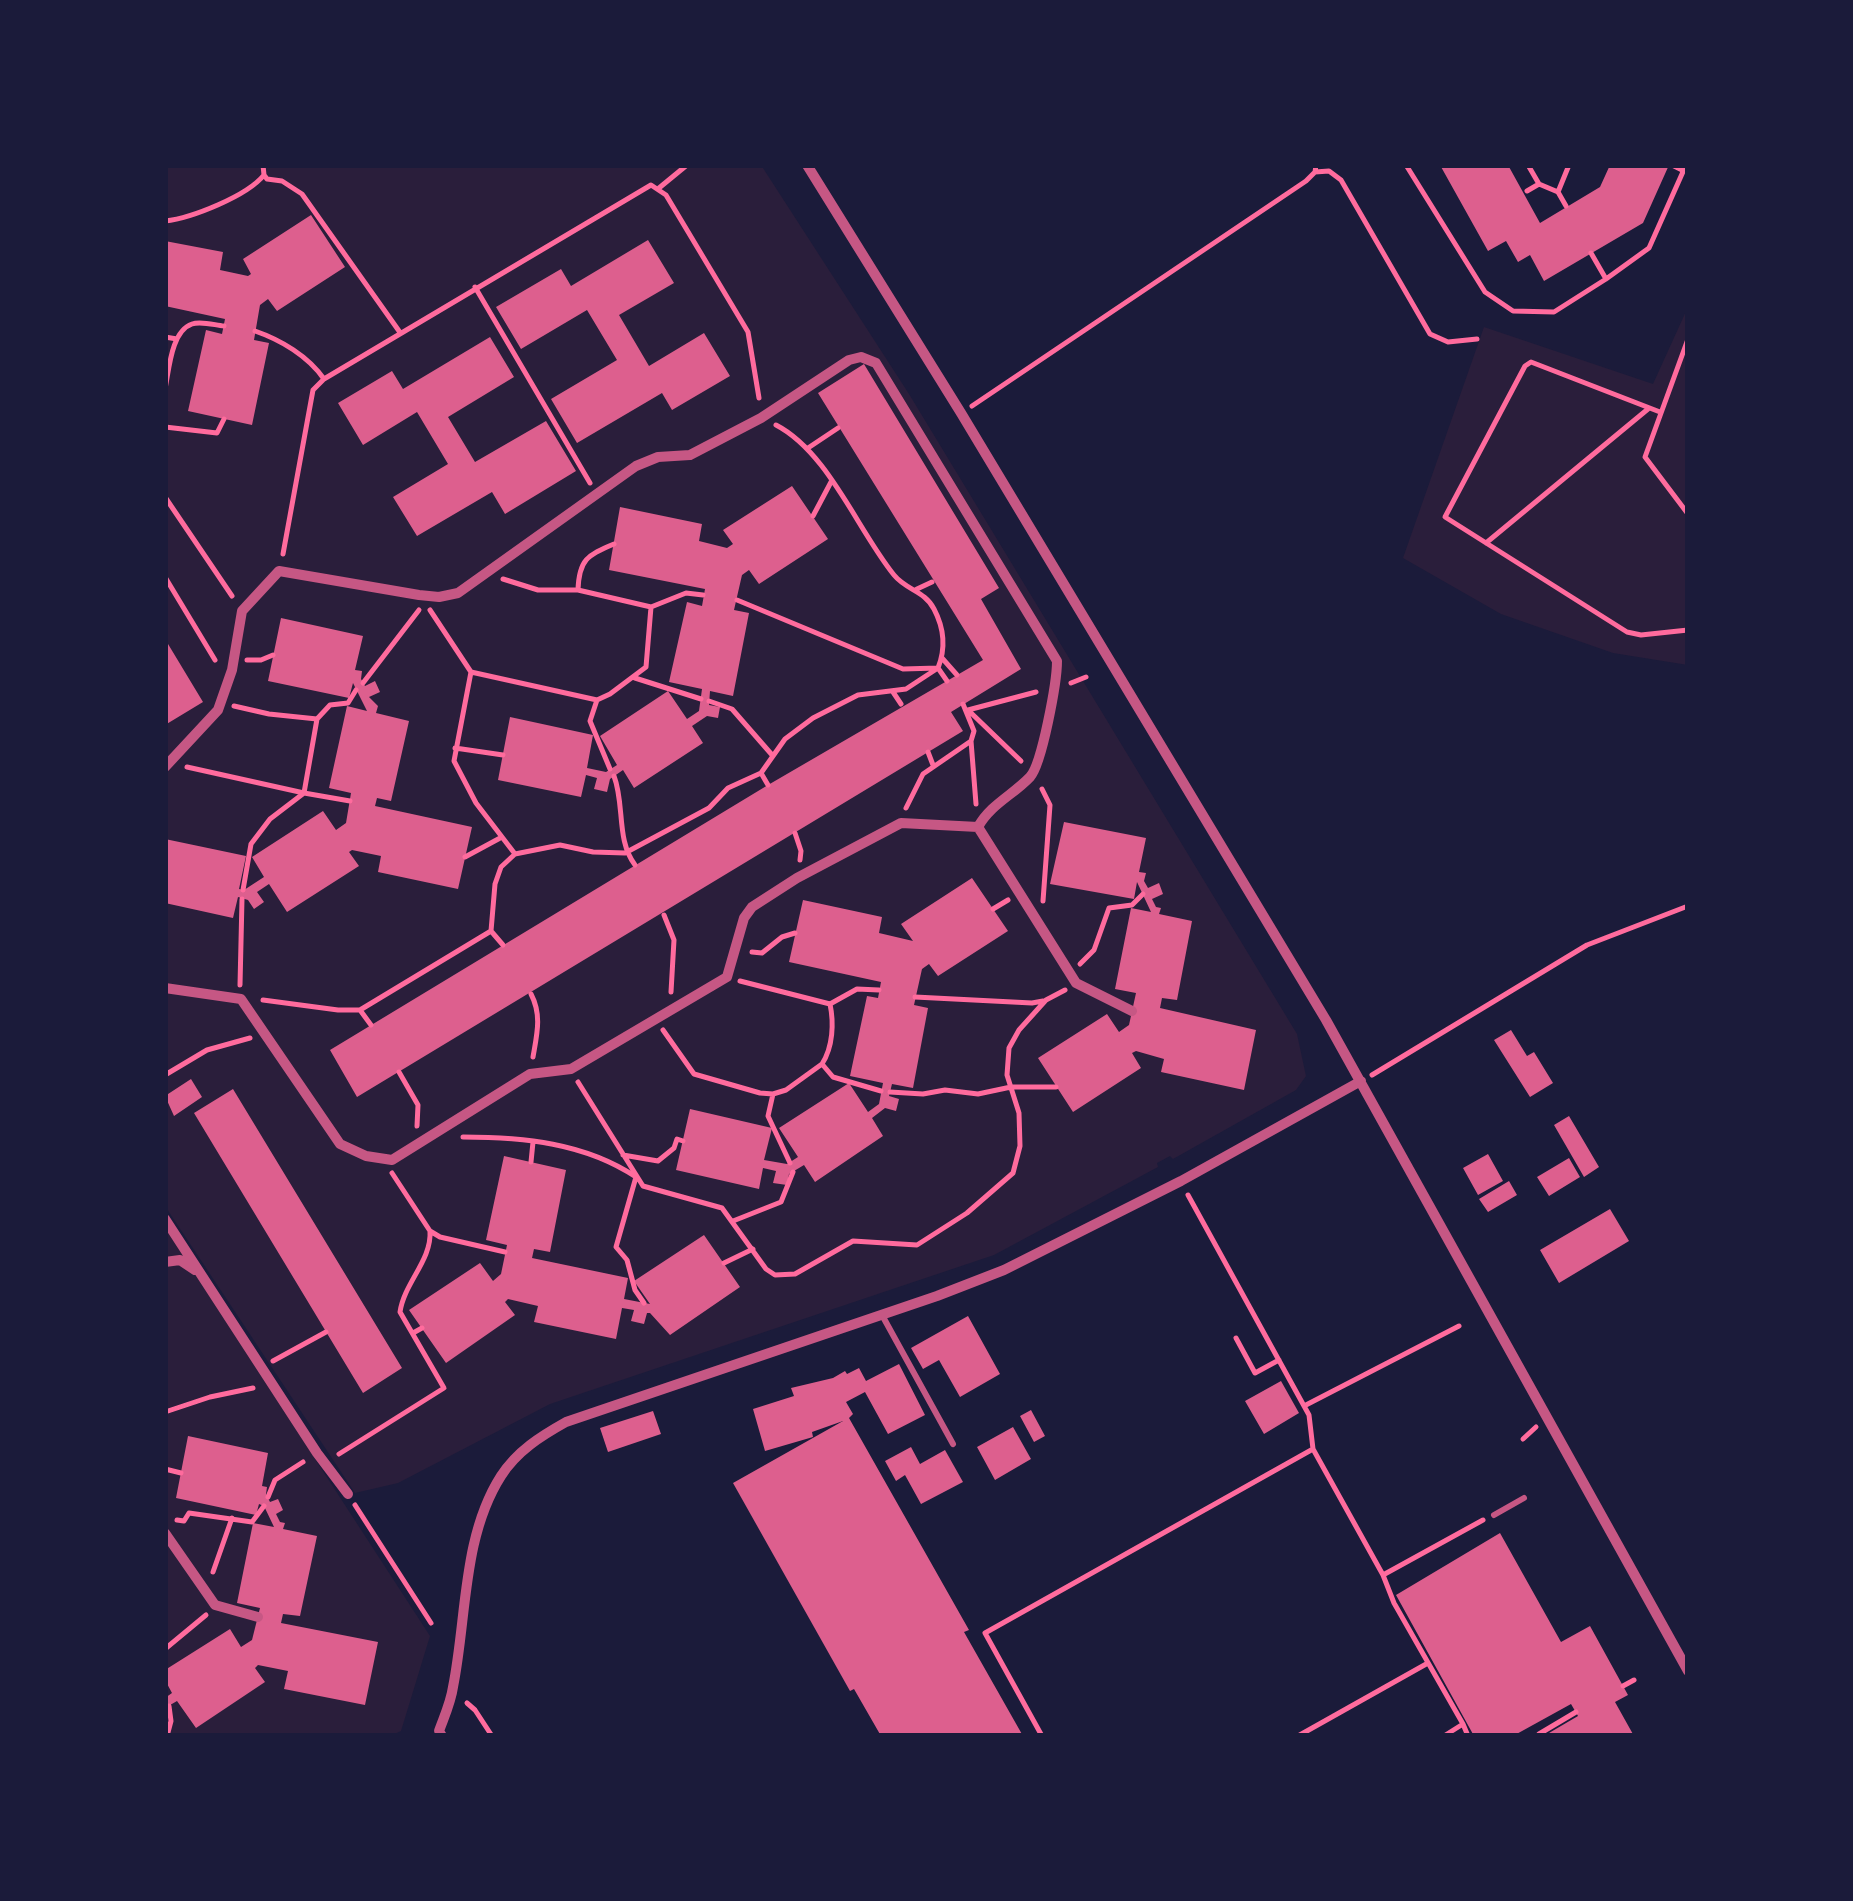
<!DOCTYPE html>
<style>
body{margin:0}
#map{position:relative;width:1853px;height:1901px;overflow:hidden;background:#1b1b3a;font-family:Lato,sans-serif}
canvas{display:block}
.frame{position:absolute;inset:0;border:168px solid #1b1b3a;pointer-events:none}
</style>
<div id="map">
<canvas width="1853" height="1901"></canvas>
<div class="frame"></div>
</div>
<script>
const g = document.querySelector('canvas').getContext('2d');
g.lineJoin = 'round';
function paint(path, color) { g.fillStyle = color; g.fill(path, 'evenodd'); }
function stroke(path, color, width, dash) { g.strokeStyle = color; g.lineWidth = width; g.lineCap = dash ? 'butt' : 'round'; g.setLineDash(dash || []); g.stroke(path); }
const green = new Path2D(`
 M165,165H761L909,394L1297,1034L1306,1076L1296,1090L1173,1159L1170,1156L1157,1163L1158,1167L994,1255L550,1404L398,1483L355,1493L165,1206Z
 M1688,307V665L1613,653L1501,614L1403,558L1484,327L1653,384Z
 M165,1228L430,1636L401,1731L390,1736H165Z`);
const building = new Path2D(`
 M1440,165H1508L1540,223L1600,187L1610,165H1669L1643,223L1544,281L1530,255L1518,262L1506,241L1488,251Z
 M311,215L345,267L277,311L268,299L260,305L254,340L269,343L252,425L188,411L206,330L222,334L225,319L165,306V241L223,252L220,270L248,276L251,274L243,259Z
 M648,240L674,283L619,315L649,366L704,333L730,376L672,410L662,393L577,443L551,399L617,360L587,310L521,349L496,307L561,269L571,286Z
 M490,337L514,377L448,417L475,462L546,421L576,471L505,514L492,492L417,536L393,497L448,464L417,412L363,445L338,403L392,371L403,389Z
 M864,364L999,588L981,599L1021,669L951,712L963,731L357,1097L330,1050L768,785L983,660L818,393Z
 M792,486L828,539L759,584L749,570L742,575L734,610L749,613L733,696L710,691L709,705L720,707L718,718L707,716L692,726L703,743L634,788L623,770L610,779L607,792L594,789L597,778L586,775L581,797L498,780L510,717L593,735L587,768L606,772L617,765L600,736L668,691L687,719L699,711L702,689L669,682L687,602L702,606L705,589L609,570L620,507L702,524L699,541L727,548L733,544L723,530Z
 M281,618L363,636L355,670L362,671L361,679L365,686L375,681L380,692L369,697L378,706L376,713L409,721L391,801L377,798L375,806L472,827L458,889L378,872L381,856L352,850L349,852L359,866L287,912L269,884L257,892L264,902L254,909L248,900L238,897L233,918L165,903V839L246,856L239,889L244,890L264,877L252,857L323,811L336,830L346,823L351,793L329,788L347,706L367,711L353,683L349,698L268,681Z
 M165,639L203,702L165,725Z
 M1064,822L1146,838L1139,872L1146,873L1144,881L1148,888L1159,883L1163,894L1152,899L1156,907L1161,908L1159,914L1192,921L1177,1000L1162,998L1160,1008L1256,1030L1244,1090L1161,1072L1164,1059L1136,1051L1132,1053L1141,1068L1073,1112L1038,1058L1107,1014L1119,1032L1129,1025L1136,993L1115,989L1131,908L1151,912L1137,882L1134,899L1050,884Z
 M972,878L1008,931L938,976L929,964L922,969L914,1005L928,1008L913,1088L892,1084L889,1096L899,1099L896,1111L885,1108L872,1118L883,1136L815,1182L804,1165L789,1174L787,1185L773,1183L776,1171L763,1168L759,1189L676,1170L690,1109L772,1128L764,1160L787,1164L798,1157L779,1128L849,1083L868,1112L879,1104L883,1083L850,1076L867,996L878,998L881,982L789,962L803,900L882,917L879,933L913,941L901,924Z
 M1511,1030L1527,1056L1534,1052L1553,1083L1530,1097L1494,1040Z
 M191,1079L202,1097L174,1116L165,1096Z
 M233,1089L402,1368L363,1393L194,1113Z
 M1569,1116L1599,1167L1584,1177L1554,1125Z
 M1488,1154L1503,1181L1478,1195L1463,1168Z
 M504,1156L566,1170L550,1252L534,1249L532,1258L628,1278L624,1299L650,1304L634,1281L704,1235L740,1287L670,1335L650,1313H647L644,1324L631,1321L634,1310L622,1308L616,1339L534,1322L538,1306L508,1299L505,1302L515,1315L446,1363L409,1310L480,1263L493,1281L501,1274L507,1245L486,1240Z
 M1569,1158L1580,1177L1549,1196L1537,1177Z
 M1509,1181L1517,1195L1488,1212L1479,1199Z
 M1610,1209L1629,1241L1559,1283L1540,1250Z
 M968,1316L1000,1374L960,1397L939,1360L923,1369L911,1348Z
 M899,1364L925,1415L888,1434L865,1392L846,1402L853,1414L849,1418L969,1630L964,1632L1023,1736H881L854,1689L850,1691L733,1483L843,1421L812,1432L813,1437L765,1451L753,1409L794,1396L791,1388L833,1378L845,1371L847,1374L859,1368L866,1381Z
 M1281,1381L1299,1413L1264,1434L1245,1401Z
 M1031,1410L1045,1436L1034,1442L1020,1416Z
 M653,1411L661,1434L608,1452L600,1428Z
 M1013,1427L1031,1459L995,1480L977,1447Z
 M188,1436L268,1453L262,1486L267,1487L266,1494L270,1502L278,1499L283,1510L276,1514L280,1522L285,1523L283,1529L317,1536L300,1616L283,1614L281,1623L378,1642L365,1705L284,1689L288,1671L258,1665L255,1668L265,1682L196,1728L177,1701L165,1708V1698L172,1693L165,1680V1670L230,1629L241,1647L252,1640L260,1608L237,1603L253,1523L274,1527L264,1506L259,1504L256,1515L176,1498Z
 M911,1447L920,1464L945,1450L963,1482L921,1504L905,1475L896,1481L885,1461Z
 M1500,1533L1561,1642L1590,1626L1628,1695L1615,1702L1634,1736H1551L1549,1733L1578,1716L1571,1704L1513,1736H1474L1396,1595Z`);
const path = new Path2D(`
 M1316,165L1315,172L1329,171L1341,180L1430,334L1448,342L1477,339
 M1406,165L1485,292L1513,311L1554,312L1606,279
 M1528,165L1539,184L1558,192L1566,206
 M1672,165L1684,171
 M264,175L267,179L282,181L302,194L399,331
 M659,188L687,165
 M1527,191L1539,184
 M1558,192L1569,165
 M165,221C192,218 247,196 264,175L263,165
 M1591,253L1606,279L1649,248L1686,165
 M475,287L590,483
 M255,331C281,340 308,356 324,379L313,390L283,554
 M165,337L177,339
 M1688,339L1645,457L1688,514
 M324,379L651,185L666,195L748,332L759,398
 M165,389C169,371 171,331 192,324C201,321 214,325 224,326
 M972,406L1306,181L1315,172
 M1660,412L1531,362L1525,366L1445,517L1627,632L1641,635L1688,630
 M165,427L217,433L224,419
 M808,448L838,428
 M165,497L232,596
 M813,516L831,482
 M1486,543L1648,409
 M165,577L215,660
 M917,589L932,582
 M578,590C579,560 587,555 614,544
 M737,600L903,669L938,668L947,681
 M651,607L686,593L703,595
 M430,610L471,672L454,761L476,803L515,854
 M942,658L957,675
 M247,660H261L273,655
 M471,672L597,700L610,694L646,667L651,607L578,590H538L503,579
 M635,678L701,699
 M363,683L419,610
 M1071,683L1086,677
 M893,692L901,704
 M597,700L590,721L610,769
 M709,701L732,709L773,756
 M963,704L974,731L971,741L976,804
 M317,719L330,705L348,703L356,690
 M455,748L503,755
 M928,752L933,765
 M1021,761L968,710L1036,692
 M187,767L304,793L317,719L269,714L234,706
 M761,773L768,785
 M614,776C625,805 616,840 635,865
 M1042,789L1050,805L1043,901
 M906,808L923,774L971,741
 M795,833L801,851L800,860
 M465,857L502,837
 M243,890L251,844L270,819L304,793L350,801
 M993,909L1008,900
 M664,915L674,940L671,992
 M491,931L503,945
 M752,952L762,953L782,937L795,933
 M1080,964L1094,950L1109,908L1132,905L1143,894
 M240,985L242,899
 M531,994C542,1015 537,1034 533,1057
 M915,997L1032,1003L1043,1001
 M263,1000L338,1010H360L491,931L495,884L501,867L515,854L560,845L593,852L625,853L709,808L728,788L761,773L785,739L813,718L858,695L906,689L938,668C946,648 944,628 934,609C925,591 906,590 894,575C857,529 828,452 776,425
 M830,1004L857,989L879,990
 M360,1010L371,1025
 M663,1030L694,1074L760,1093L773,1094L786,1090L822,1064C833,1047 834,1023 830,1004L740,981
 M822,1064L833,1077L881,1091
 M399,1072L418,1105L417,1126
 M165,1075L207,1050L250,1038
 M1372,1075L1587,945L1688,906
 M578,1082L643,1186L722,1208L766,1269L775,1275L795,1274L853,1241L917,1245L967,1213L1013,1173L1020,1146L1019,1113L1007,1075L1009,1048L1019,1030L1046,1000L1065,990
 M890,1092L923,1094L945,1090L978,1094L1011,1087H1056
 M773,1094L768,1116L790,1163
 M463,1137C523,1137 585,1143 636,1177L616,1247L627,1260L635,1290L644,1303
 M623,1155L658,1161L674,1148L677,1139L683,1141
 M531,1162L533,1142
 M392,1173L430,1231L440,1237L505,1252
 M1188,1195L1309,1415L1313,1449L1383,1575L1394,1603L1463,1724L1444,1736
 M733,1221L781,1202L793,1172
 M724,1263L753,1249
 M413,1333L422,1328
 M1236,1338L1255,1373L1279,1360
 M273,1361L326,1332
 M1304,1406L1459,1326
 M165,1412L210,1397L253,1388
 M1523,1439L1536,1427
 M339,1454L444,1388L400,1312C404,1283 432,1260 430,1231
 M165,1469L181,1473
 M268,1497L275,1480L303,1462
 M355,1505L431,1623
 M177,1520L184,1521L189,1513L252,1522L264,1506
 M213,1572L232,1518
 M1383,1575L1483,1520
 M165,1649L206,1615
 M1623,1686L1634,1680
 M467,1703L475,1710L492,1736
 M1463,1724L1468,1736
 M1539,1734L1576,1712
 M167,1736L171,1721L169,1706
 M1042,1736L985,1633L1313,1449
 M1298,1736L1428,1663`);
const service = new Path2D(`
 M882,1315L953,1444
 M1494,1515L1524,1498`);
const minor = new Path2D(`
 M807,165L961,413L1326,1020L1688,1671
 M165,767L218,710L232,670L242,611L279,571L419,595L439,597L458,593L636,466L658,457L690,455L761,418L849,360L861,357L876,363L1057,661C1057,682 1042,764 1030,777C1013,795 991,804 978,827L901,823L797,878L752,907L744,918L727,977L571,1069L530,1074L392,1160L366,1156L340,1144L241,999L165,988
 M978,827L1076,983L1132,1011
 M165,1219L317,1453L348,1494
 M165,1262L180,1260L195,1270
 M165,1533L215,1605L258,1617
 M442,1736L439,1731C444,1717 451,1702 453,1687C467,1618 462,1537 501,1476C517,1451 541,1436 566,1422L937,1296L1004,1270L1181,1181L1361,1081`);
paint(green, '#2a1e3b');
paint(building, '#dd5f8e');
stroke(path, '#ff6b9d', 5);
stroke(service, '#c65784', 6);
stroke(minor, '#c65784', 10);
</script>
